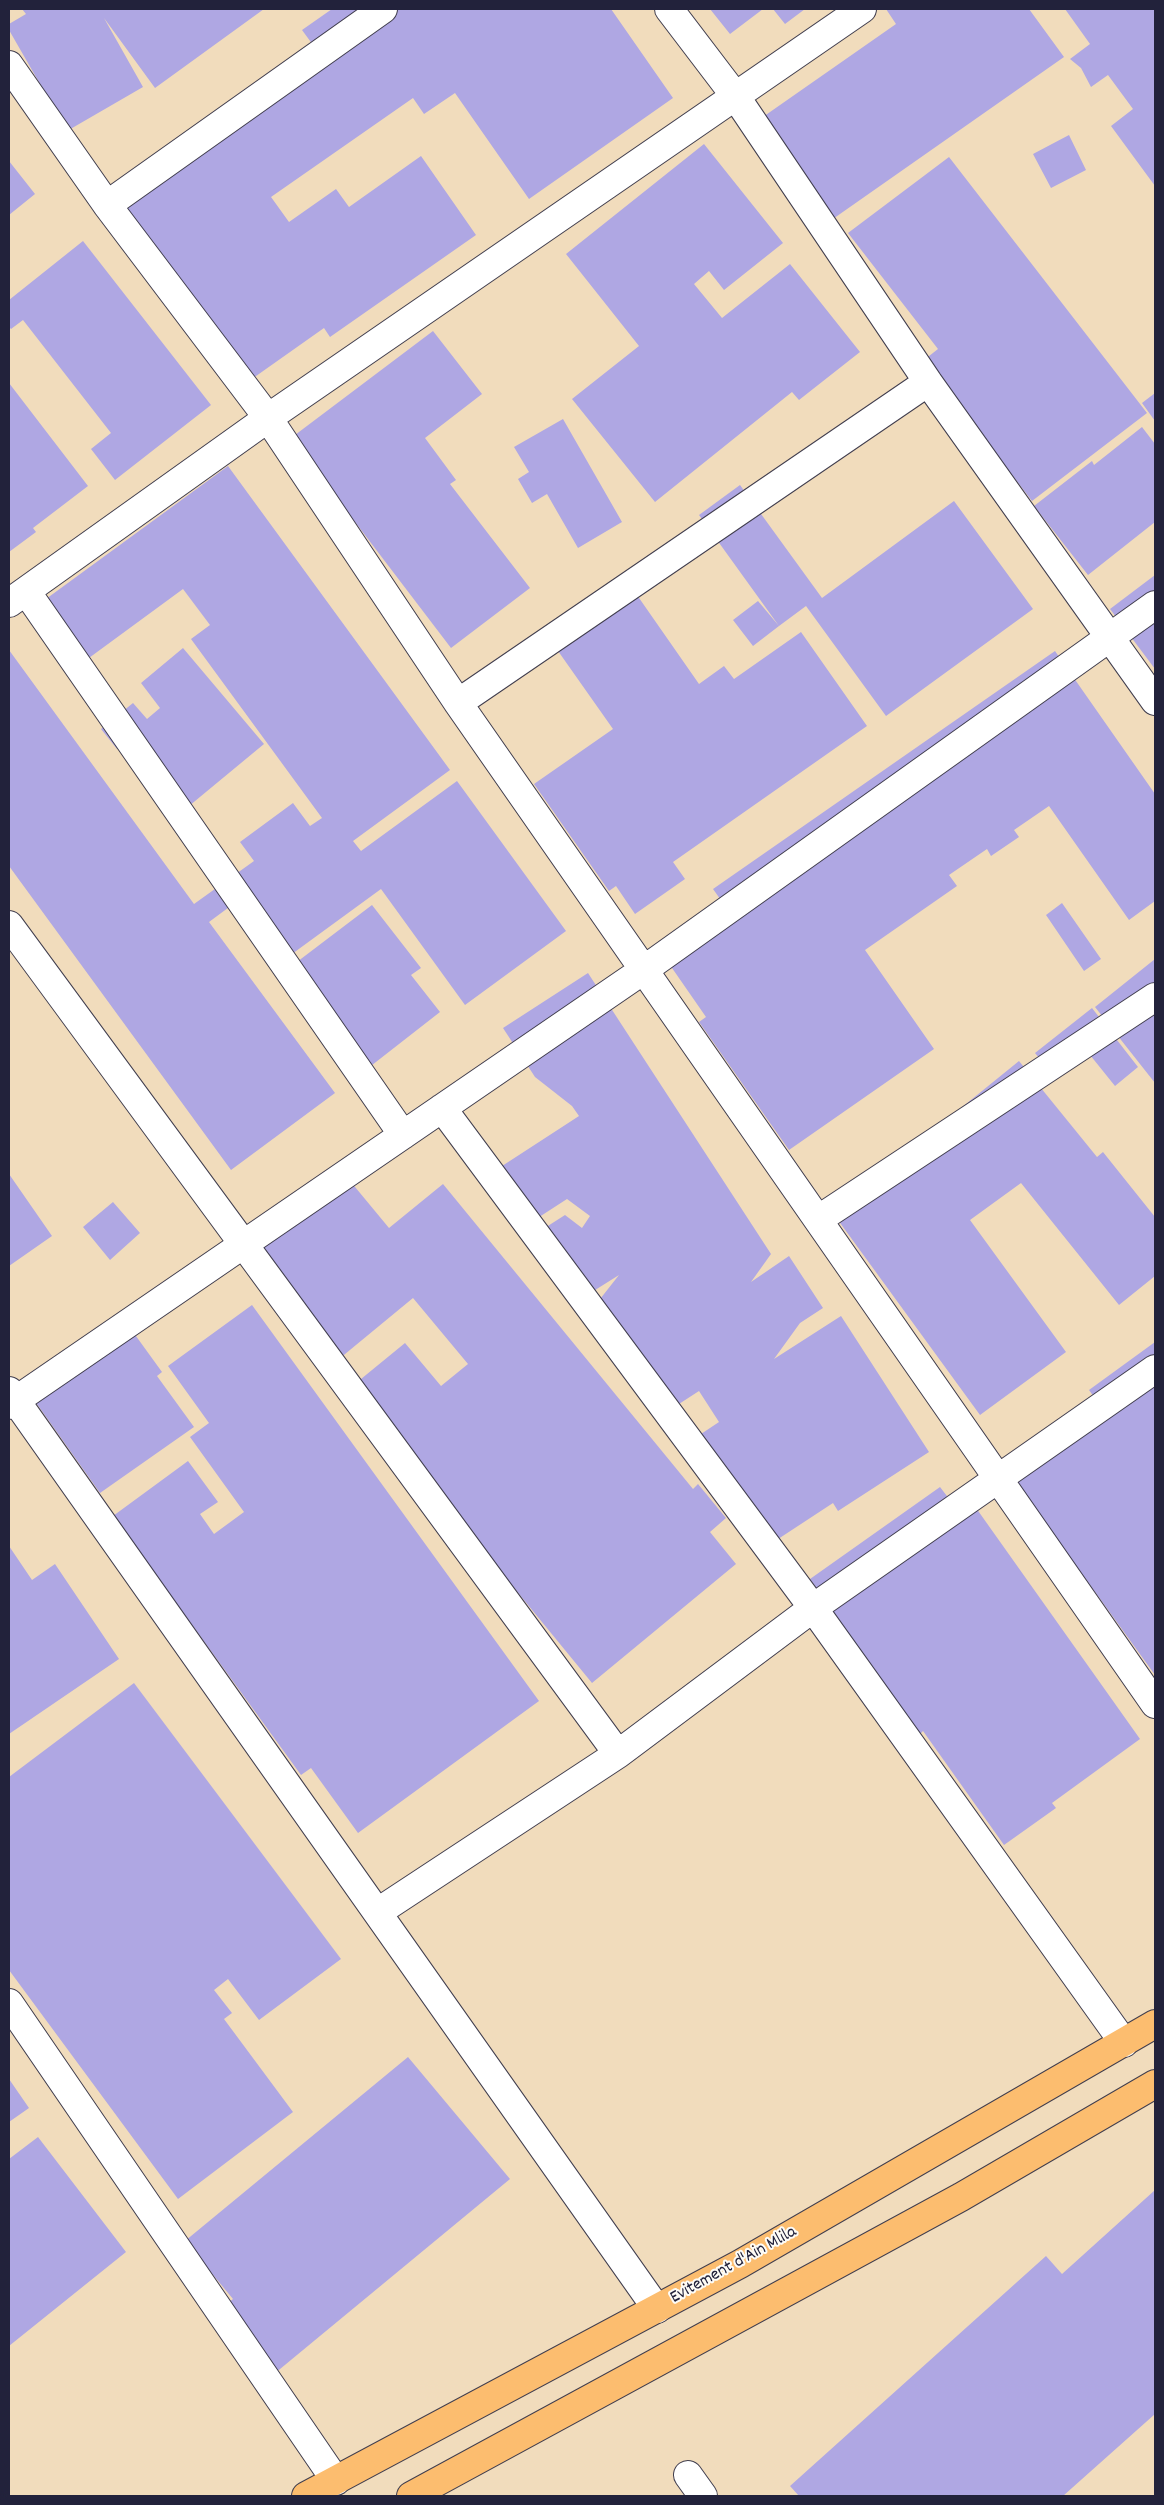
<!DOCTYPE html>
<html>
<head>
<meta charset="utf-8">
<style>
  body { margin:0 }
  #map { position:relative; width:1164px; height:2505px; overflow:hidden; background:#f1dcbc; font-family:Dekko,sans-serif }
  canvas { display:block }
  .frame { position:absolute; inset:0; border:10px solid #22223b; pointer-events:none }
</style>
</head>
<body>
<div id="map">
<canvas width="1164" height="2505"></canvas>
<div class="frame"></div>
</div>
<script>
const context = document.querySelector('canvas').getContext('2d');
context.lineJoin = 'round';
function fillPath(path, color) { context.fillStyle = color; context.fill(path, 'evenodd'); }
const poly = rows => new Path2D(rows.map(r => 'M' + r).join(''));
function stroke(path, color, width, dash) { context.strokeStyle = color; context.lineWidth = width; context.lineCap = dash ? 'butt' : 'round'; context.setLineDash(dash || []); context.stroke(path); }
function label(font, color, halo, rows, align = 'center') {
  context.font = font + ' Dekko,sans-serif'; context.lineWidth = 4; context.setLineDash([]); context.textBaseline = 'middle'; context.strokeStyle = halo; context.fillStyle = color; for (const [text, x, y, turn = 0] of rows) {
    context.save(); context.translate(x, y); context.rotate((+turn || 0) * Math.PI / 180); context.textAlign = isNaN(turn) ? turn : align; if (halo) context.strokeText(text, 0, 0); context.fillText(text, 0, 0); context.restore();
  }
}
const building = poly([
  [22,9,264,9,155,88,104,18,143,87,67,131,9,30,9,24,26,14],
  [332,9,611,9,673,98,529,199,455,93,424,114,413,98,271,197,289,222,336,189,349,207,421,156,476,235,330,337,324,328,249,381,111,186,313,45,302,30],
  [710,9,763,9,730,34],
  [773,9,805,9,785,24],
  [886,9,1029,9,1064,57,830,221,760,119,896,24],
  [1065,9,1155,9,1155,186,1111,126,1133,109,1108,75,1091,87,1081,68,1070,59,1090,44],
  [1069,135,1086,170,1051,188,1033,154],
  [704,144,783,243,724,290,709,271,694,284,722,318,790,264,860,352,799,400,792,392,655,502,572,399,639,346,566,254],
  [949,157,1147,413,1032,501,924,360,938,349,848,233],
  [9,161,35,194,9,215],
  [83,241,211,405,115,480,91,449,111,433,23,320,11,329,9,327,9,300],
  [433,331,482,394,425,438,456,480,450,484,530,588,451,648,291,438],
  [9,383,88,486,33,528,36,532,9,552],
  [1155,393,1155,421,1142,403],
  [563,419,622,522,578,548,547,494,532,503,518,479,529,472,514,447],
  [1142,427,1155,444,1155,522,1088,575,1034,506,1092,461,1094,465],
  [228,466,450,770,353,841,361,851,457,781,566,931,465,1005,381,889,281,962,236,902,209,922,335,1093,231,1170,9,866,9,650,194,904,254,861,240,842,293,803,310,826,322,818,191,639,210,625,183,589,78,666,35,607],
  [740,485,822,598,954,501,1033,609,886,716,806,606,779,626,699,515],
  [1155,575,1155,669,1110,609],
  [630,585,699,684,724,666,734,679,801,632,867,726,673,862,685,879,635,914,616,886,609,891,534,784,613,729,551,641],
  [758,601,779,626,753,646,733,620],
  [183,648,264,744,183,811,126,742,117,749,101,729,133,703,147,719,160,708,141,683],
  [1055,651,1155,794,1155,901,1129,920,1049,806,1014,830,1019,837,991,856,987,849,949,875,957,886,865,950,934,1049,789,1150,699,1022,706,1017,663,955,728,910,713,889],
  [1062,903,1101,959,1084,971,1046,915],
  [372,905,421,968,411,975,440,1012,367,1069,289,968],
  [1155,959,1155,1083,1095,1007],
  [588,973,771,1254,751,1282,789,1256,823,1308,800,1323,774,1359,841,1316,929,1452,838,1511,833,1503,769,1545,698,1436,719,1422,699,1391,662,1415,593,1308,619,1275,584,1297,540,1231,565,1215,582,1228,590,1216,567,1199,533,1221,499,1168,579,1116,572,1106,535,1077,503,1028],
  [1092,1008,1138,1067,1115,1086,1082,1045,1050,1071,1035,1053],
  [1019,1061,1097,1157,1103,1152,1155,1217,1155,1276,1119,1305,1021,1183,970,1220,1066,1352,980,1415,827,1205,971,1120,961,1108],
  [336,1164,389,1228,443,1184,693,1489,698,1484,726,1518,710,1532,736,1564,592,1683,350,1388,405,1343,441,1386,468,1364,413,1298,339,1359,249,1249],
  [9,1174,52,1236,9,1266],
  [113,1202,140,1233,110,1260,83,1227],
  [252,1305,539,1701,358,1833,311,1768,301,1775,113,1516,188,1461,218,1502,200,1514,214,1534,244,1512,190,1437,209,1423,168,1366],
  [120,1314,162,1372,157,1376,194,1427,100,1493,22,1383],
  [1155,1342,1155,1675,1007,1470,1099,1404,1089,1390],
  [940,1487,950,1500,964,1491,1140,1739,1052,1803,1056,1808,1004,1845,923,1731,920,1734,810,1579],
  [9,1546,32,1580,55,1564,119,1659,9,1734],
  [134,1683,341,1959,259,2020,228,1979,214,1990,232,2013,224,2019,293,2112,178,2199,9,1970,9,1777],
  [408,2057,510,2179,274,2374,221,2309,233,2299,185,2241],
  [9,2079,29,2108,9,2122],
  [38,2137,126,2252,9,2346,9,2159],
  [1155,2190,1155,2414,1063,2496,799,2496,790,2486,1046,2256,1062,2274]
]);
const minor = poly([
  [669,9,736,97,928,382,1155,701],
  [9,65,107,205,268,418,458,703,1155,1704],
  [107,205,383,9],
  [26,591,403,1135],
  [9,603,268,418,862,9],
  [458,703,928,382],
  [9,925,618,1754],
  [442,1108,813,1608,1124,2043],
  [819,1219,1155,997],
  [9,1405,645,969,1155,605],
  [378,1912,618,1754,813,1608,1155,1369],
  [9,2003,336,2481],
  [688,2475,703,2496]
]);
const tertiary = poly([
  [9,1391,657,2309]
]);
const trunk = poly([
  [306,2496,740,2264,1155,2024],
  [411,2496,961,2197,1155,2084]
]);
const streetNames = [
  ["Evitement d'Ain Mlila",734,2266,-29]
];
fillPath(building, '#afa7e3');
stroke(minor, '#413e4e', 30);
stroke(tertiary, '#413e4e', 30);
stroke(trunk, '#413e4e', 30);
stroke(minor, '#fff', 28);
stroke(tertiary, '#fff', 28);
stroke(trunk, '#fcbd6f', 28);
label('18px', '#22223b', '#fdfcf7', streetNames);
</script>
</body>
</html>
